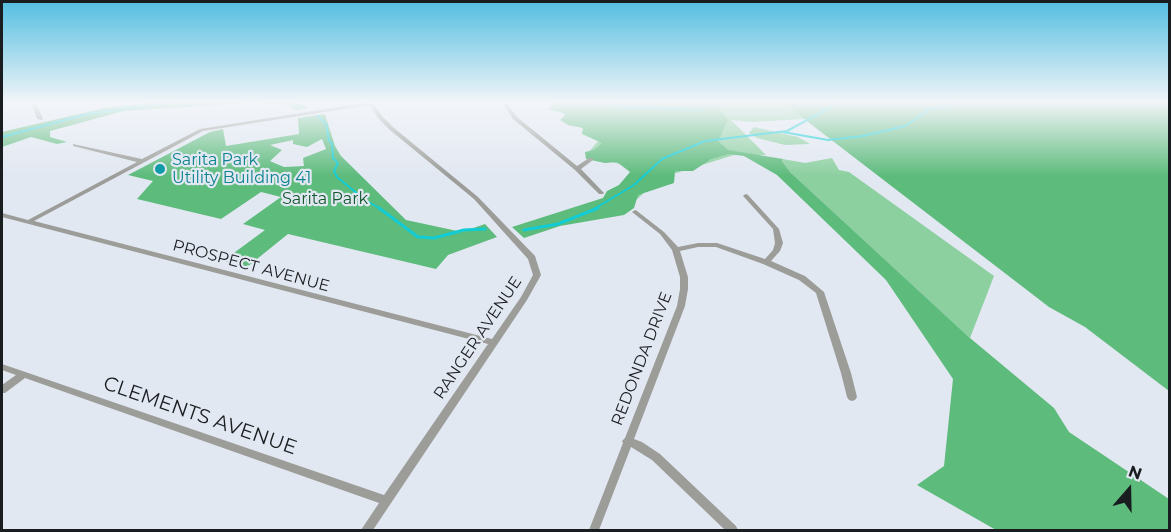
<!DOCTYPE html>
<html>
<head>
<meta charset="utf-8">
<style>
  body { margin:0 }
  #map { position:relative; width:1171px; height:532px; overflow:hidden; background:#e2e8f2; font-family:Montserrat,sans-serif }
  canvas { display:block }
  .frame { position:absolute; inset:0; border:3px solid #1a1d20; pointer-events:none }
  .north { position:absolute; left:1099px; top:460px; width:60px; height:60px; -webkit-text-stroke:4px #e2e8f2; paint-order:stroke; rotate:20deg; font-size:16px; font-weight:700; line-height:24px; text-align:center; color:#1a1d20 }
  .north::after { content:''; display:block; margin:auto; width:21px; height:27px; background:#1a1d20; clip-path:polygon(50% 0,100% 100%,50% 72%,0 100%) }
</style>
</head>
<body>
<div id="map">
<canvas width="1171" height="532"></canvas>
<div class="frame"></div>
<div class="north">N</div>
</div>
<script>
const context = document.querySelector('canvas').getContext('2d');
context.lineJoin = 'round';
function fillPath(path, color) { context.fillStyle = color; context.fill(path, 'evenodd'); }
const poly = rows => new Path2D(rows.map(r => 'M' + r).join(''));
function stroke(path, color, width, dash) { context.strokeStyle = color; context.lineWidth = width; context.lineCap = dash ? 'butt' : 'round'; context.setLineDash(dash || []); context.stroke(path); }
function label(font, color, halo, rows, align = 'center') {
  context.font = font + ' Montserrat,sans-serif'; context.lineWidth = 4.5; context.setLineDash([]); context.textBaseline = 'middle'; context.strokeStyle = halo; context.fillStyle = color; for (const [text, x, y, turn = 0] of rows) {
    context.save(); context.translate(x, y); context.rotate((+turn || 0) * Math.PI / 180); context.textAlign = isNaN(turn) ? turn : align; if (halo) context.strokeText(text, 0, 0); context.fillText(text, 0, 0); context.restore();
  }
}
const green = poly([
  [550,102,782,102,804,119,751,122,731,120,766,155,734,155,660,178,635,201,642,170,586,155,600,139,578,126],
  [754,127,798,137,810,144,785,145,757,138,749,133],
  [832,158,839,170,849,172,994,276,970,338,790,172,782,161,783,159,805,163]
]);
const forest = poly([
  [150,102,297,102,309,108,295,110,288,105,250,103,124,111,50,131,50,137,67,142,57,144,31,137,2,147,2,132,104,108],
  [551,102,715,102,728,120,718,141,728,150,783,159,782,161,790,172,970,338,1054,408,1069,432,1169,499,1169,530,996,530,917,485,944,466,953,379,886,280,777,175,744,156,729,154,711,159,693,171,675,171,674,183,638,195,634,208,624,215,560,226,524,238,512,227,603,198,607,191,619,185,630,172,617,162,605,163,586,159,585,152,594,150,602,143,582,134,583,128,568,125,560,120,566,114,548,109,555,103],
  [782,102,1169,102,1169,391,1085,327,1049,307],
  [325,114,335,146,341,156,406,220,462,232,485,224,497,237,448,255,436,269,288,234,247,267,223,261,265,230,243,224,281,197,261,192,221,219,137,199,153,181,128,175,210,132,223,129,226,146,299,134,298,118],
  [322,139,326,149,303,158,304,166,284,167,270,161,282,150,270,145,293,140,293,144,307,147]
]);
const streamFar1 = poly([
  [187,102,205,102],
  [295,102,304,107],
  [594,102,627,107,701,110],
  [318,116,326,124,329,141,332,143,333,158,338,163,334,171,337,177,365,200,381,209],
  [783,132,828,140,863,136,905,126,930,109,963,102],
  [2,137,87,114,177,102],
  [594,209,634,185,662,159,705,141,787,131,840,102]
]);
const stream = poly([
  [379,208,418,237,434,238,464,230,485,229],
  [524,230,558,224,598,208]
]);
const minor = poly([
  [31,102,36,102,43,119,42,120,37,119,31,102],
  [369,102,373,102,382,116,394,128,478,197,535,256,541,275,527,300,373,530,361,530,379,503,25,378,5,393,2,393,2,385,16,375,2,370,2,364,384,495,488,344,2,217,2,213,28,220,137,162,73,146,73,144,142,159,200,129,369,102],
  [370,105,378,118,390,130,474,199,528,259,533,275,521,297,492,339,34,221,203,131,370,105],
  [502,102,506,102,517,117,577,166,589,158,593,158,593,160,581,169,603,192,604,193,603,194,599,194,575,170,513,119,502,102],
  [746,194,748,195,779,229,783,243,780,251,771,261,805,276,824,292,851,373,857,397,855,400,852,401,849,400,847,397,841,373,816,293,799,280,763,264,716,247,698,247,680,251,688,277,688,289,685,306,634,439,642,442,660,454,736,526,738,530,725,530,652,460,631,447,599,530,589,530,623,443,622,441,625,438,677,306,680,289,680,277,672,250,660,234,632,212,635,210,637,211,664,232,678,247,698,243,717,243,765,259,773,250,775,243,773,229,744,197,743,196,744,195,746,194]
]);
const markers = [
  [160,169,6,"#0f9aa8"]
];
const cultureNames = [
  ["Sarita Park",172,160],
  ["Utility Building 41",172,178]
];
const parkNames = [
  ["Sarita Park",325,199]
];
const streetNames = [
  ["PROSPECT AVENUE",251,266,15],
  ["RANGER AVENUE",478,338,-56],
  ["REDONDA DRIVE",642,359,-69]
];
const nearStreetnames = [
  ["CLEMENTS AVENUE",200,416,19]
];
fillPath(green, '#8cd09f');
fillPath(forest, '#5dbb7c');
stroke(streamFar1, '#11ccd4', 2);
stroke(stream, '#11ccd4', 3);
fillPath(minor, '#9c9d99');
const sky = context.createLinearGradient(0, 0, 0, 176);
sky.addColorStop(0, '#52bee0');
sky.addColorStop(0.58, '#f2f5f9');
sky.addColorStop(1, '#f2f5f900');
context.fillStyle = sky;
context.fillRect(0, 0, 1171, 176);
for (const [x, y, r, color] of markers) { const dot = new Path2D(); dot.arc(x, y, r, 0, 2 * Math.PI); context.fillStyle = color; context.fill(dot); stroke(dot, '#e2e8f2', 2); }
label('16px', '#0d838f', '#e2e8f2', cultureNames, 'left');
label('16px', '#12572e', '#e2e8f2', parkNames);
label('16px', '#1a1d20', '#e2e8f2', streetNames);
label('20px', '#1a1d20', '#e2e8f2', nearStreetnames);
</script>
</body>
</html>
